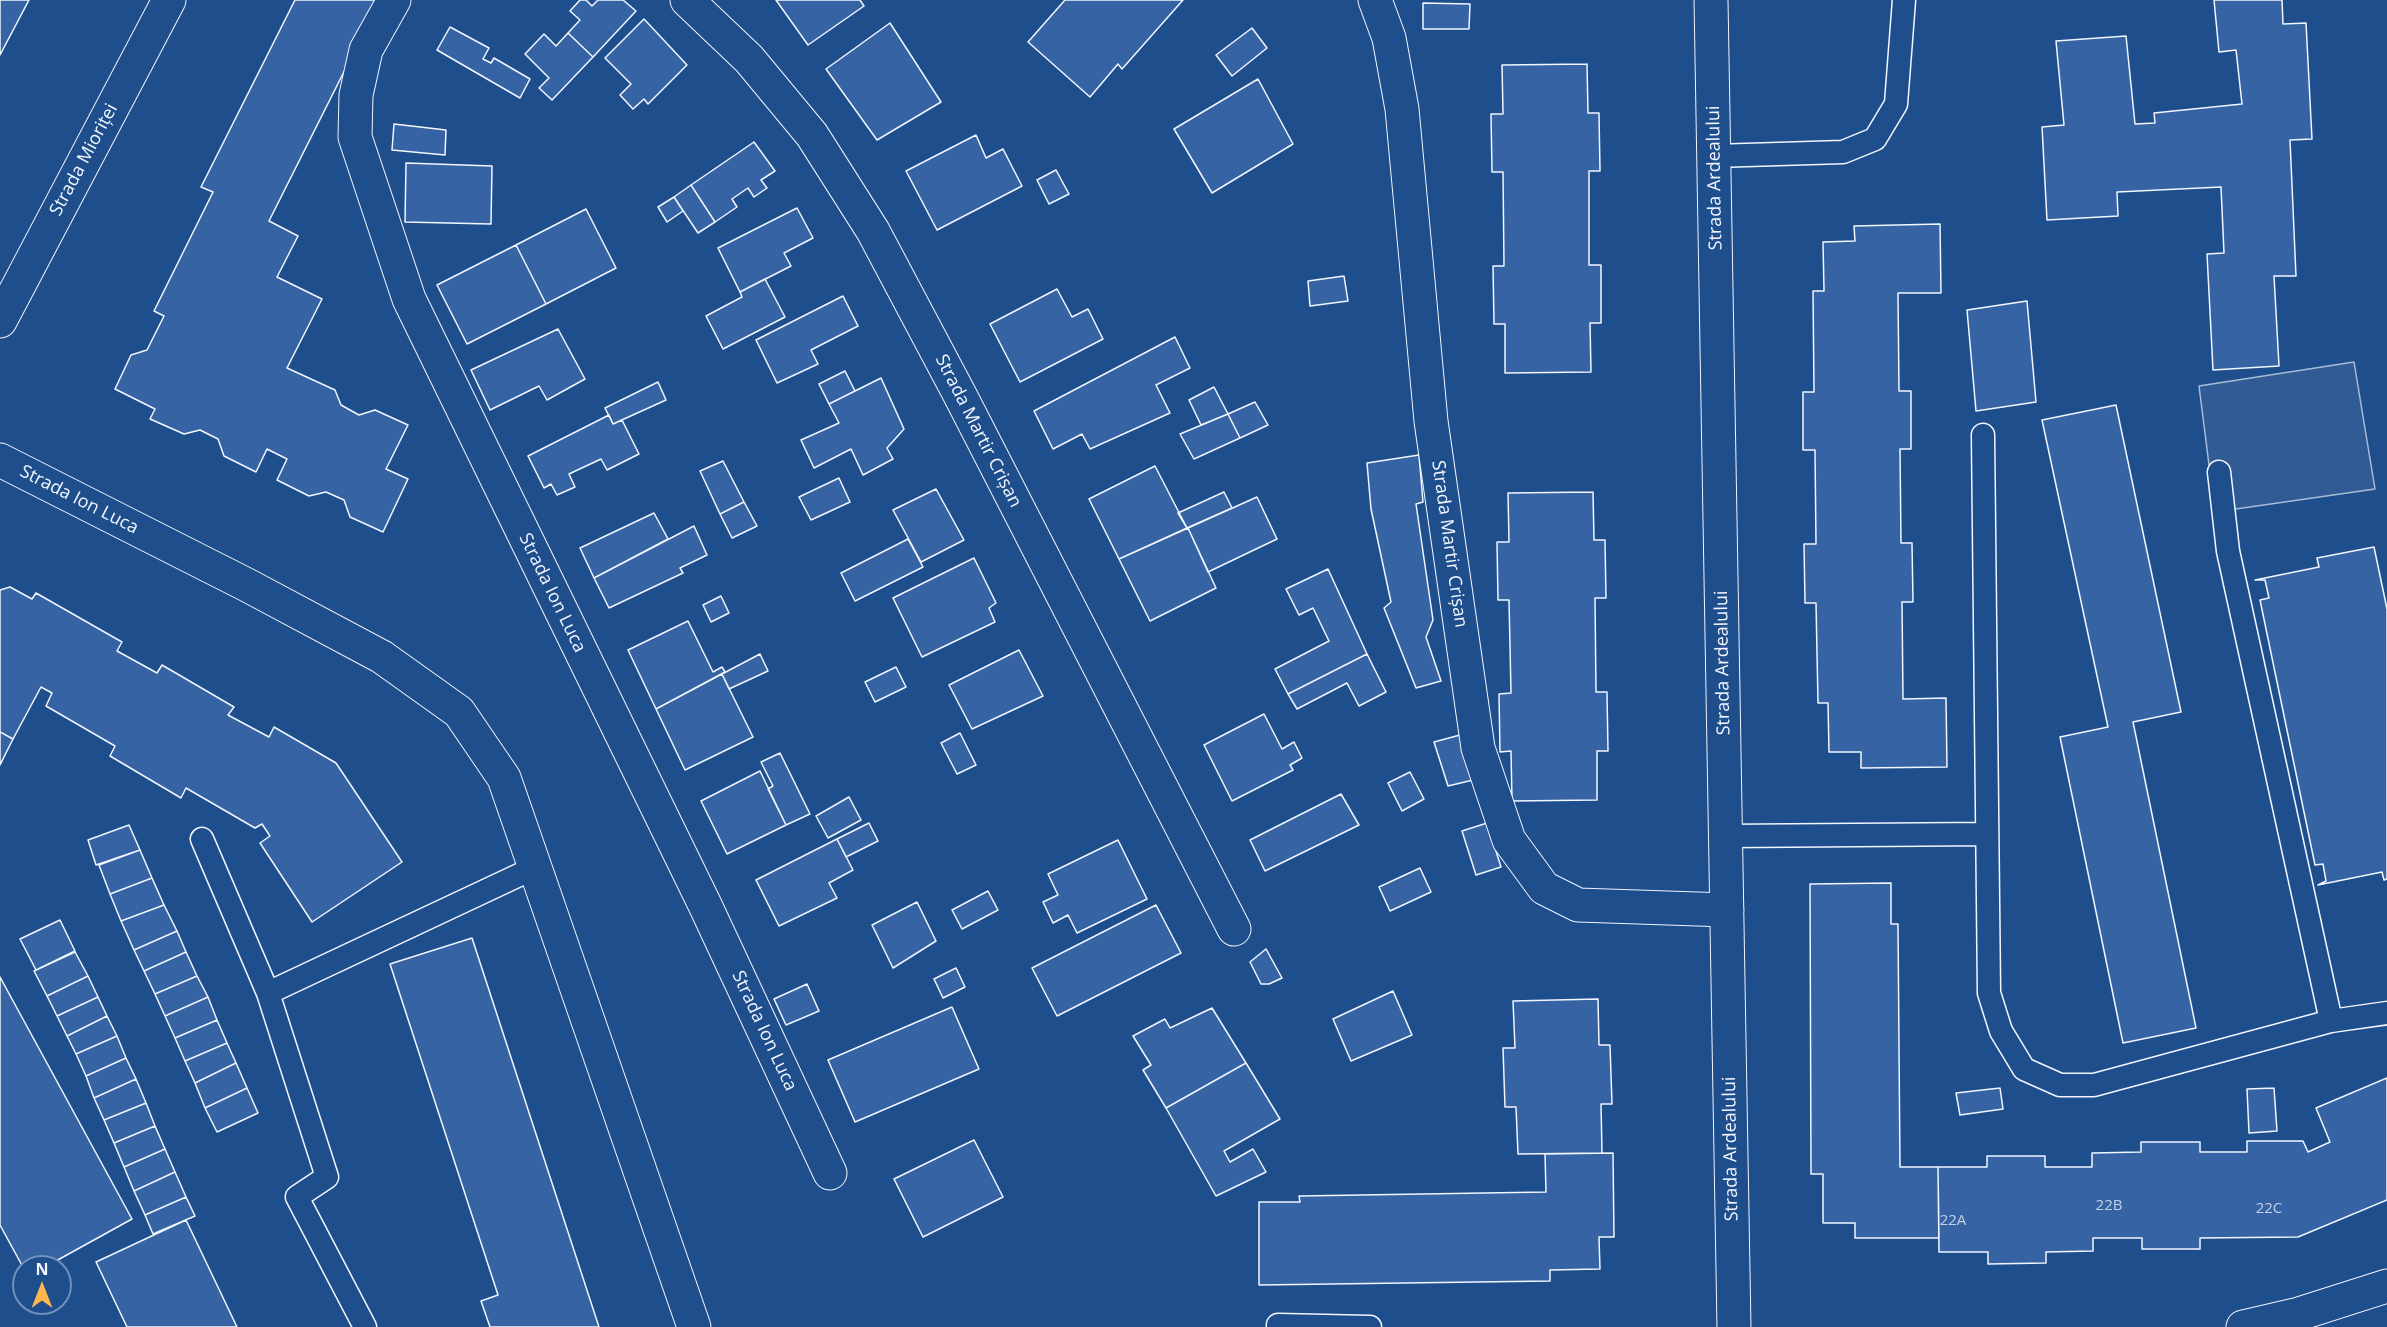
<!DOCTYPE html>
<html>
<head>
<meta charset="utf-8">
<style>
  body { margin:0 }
  #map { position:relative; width:2387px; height:1327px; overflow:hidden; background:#1f4e8c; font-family:"Open Sans",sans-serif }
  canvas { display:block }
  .north { position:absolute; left:12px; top:1255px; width:60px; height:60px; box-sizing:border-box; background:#1f4e8c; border:2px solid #7391ba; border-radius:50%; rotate:0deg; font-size:16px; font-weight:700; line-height:24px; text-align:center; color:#f2f6ff }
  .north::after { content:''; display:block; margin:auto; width:21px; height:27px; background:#ffb74d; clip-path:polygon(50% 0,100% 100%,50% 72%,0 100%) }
</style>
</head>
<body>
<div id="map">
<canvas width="2387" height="1327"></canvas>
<div class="north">N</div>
</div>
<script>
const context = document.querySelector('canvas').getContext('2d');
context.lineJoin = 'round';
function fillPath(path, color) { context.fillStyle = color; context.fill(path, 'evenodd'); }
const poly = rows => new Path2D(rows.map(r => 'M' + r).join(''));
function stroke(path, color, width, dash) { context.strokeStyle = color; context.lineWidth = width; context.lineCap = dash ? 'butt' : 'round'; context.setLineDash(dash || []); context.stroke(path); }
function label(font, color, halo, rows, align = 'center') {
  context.font = font + ' "Open Sans",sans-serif'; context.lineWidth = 4.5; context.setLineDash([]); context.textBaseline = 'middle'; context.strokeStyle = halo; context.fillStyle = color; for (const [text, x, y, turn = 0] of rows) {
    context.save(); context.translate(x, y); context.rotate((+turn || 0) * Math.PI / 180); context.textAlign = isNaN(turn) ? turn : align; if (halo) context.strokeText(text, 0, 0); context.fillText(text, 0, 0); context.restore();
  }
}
const built = poly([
  [2354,362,2375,489,2215,512,2199,386,2354,362]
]);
const building = poly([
  [0,0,29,0,0,55,0,0],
  [295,0,380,0,269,221,298,236,277,277,322,299,287,368,335,390,341,405,359,415,375,410,408,425,386,469,408,479,383,532,350,517,344,500,326,492,309,496,277,480,287,459,267,449,256,472,224,456,218,439,200,430,184,434,150,419,155,409,115,389,131,355,147,350,164,316,154,311,213,192,201,187,295,0],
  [580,0,586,0,592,6,598,0,623,0,636,11,593,57,568,33,580,20,570,11,580,0],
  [776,0,860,0,864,6,808,45,776,0],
  [1065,0,1183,0,1122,69,1118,64,1090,97,1028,42,1065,0],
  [2214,0,2282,0,2283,24,2306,23,2312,139,2290,140,2296,276,2274,276,2279,366,2213,370,2207,254,2224,253,2221,187,2117,192,2118,216,2047,220,2042,127,2064,125,2056,41,2126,36,2135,124,2155,123,2154,113,2242,104,2236,50,2219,52,2214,0],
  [1423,3,1470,4,1469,29,1423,29,1423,3],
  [644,19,687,65,648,104,644,99,633,109,620,95,631,84,605,58,644,19],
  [890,23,941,102,877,140,826,69,890,23],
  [450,27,489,48,483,59,491,63,494,58,530,79,520,98,437,50,450,27],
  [1252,28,1267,48,1232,76,1216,55,1252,28],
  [568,33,593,57,552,100,539,88,549,78,525,54,544,34,556,46,568,33],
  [1587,64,1588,113,1599,113,1600,171,1589,171,1589,265,1601,265,1601,323,1590,323,1591,372,1505,373,1505,324,1494,324,1493,266,1504,266,1503,172,1492,172,1491,114,1503,114,1502,65,1587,64],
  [1258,79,1293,144,1212,193,1174,129,1258,79],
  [394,124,446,130,445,155,392,150,394,124],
  [976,135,986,158,1003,149,1022,186,937,230,906,171,976,135],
  [754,142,775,171,761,180,767,188,754,197,748,188,732,199,737,207,715,222,691,185,754,142],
  [406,163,492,166,491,224,405,222,406,163],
  [1056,170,1069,194,1049,204,1037,180,1056,170],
  [691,185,715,222,698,233,674,197,691,185],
  [674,197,683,211,667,222,658,207,674,197],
  [797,208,813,238,784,253,791,266,740,292,718,248,797,208],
  [586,209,616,268,546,304,516,245,586,209],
  [1940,224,1941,293,1898,293,1899,391,1911,391,1911,449,1900,449,1901,543,1912,543,1913,602,1902,602,1903,699,1946,698,1947,767,1861,768,1861,752,1829,752,1828,703,1818,703,1816,603,1805,603,1804,544,1816,544,1815,450,1803,450,1803,392,1814,392,1813,291,1824,291,1823,242,1855,241,1854,226,1940,224],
  [516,245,546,304,467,344,437,285,516,245],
  [1344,276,1348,301,1310,306,1308,281,1344,276],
  [765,279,785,317,723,349,706,316,742,297,740,292,765,279],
  [1057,289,1072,317,1088,309,1103,339,1020,382,990,324,1057,289],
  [843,296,858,326,811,350,818,364,777,383,756,340,843,296],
  [2027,301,2036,402,1976,411,1967,310,2027,301],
  [558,329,585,379,547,400,539,386,490,410,471,370,558,329],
  [1175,337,1190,368,1156,385,1170,413,1090,449,1082,434,1053,449,1034,411,1175,337],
  [845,371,855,391,829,404,819,384,845,371],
  [881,378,904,429,887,448,893,459,863,475,851,449,814,468,801,440,839,423,829,404,881,378],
  [658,382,666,400,613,424,605,408,658,382],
  [1214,387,1228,414,1201,425,1189,400,1214,387],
  [1255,402,1268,425,1240,438,1228,414,1255,402],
  [2116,405,2181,712,2133,722,2196,1028,2123,1043,2060,737,2108,727,2042,420,2116,405],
  [1228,414,1240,438,1194,459,1180,434,1228,414],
  [609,415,613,424,622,420,639,454,607,470,601,459,569,474,575,487,557,495,551,484,544,488,528,456,609,415],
  [1419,455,1423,502,1416,504,1433,620,1426,637,1441,681,1416,688,1384,608,1391,602,1371,509,1367,463,1419,455],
  [723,461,744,502,720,514,700,471,723,461],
  [1155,466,1187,528,1119,559,1089,499,1155,466],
  [839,478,850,502,811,520,799,497,839,478],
  [936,489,964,540,921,562,893,510,936,489],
  [1224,492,1232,508,1187,528,1178,513,1224,492],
  [1593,492,1594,540,1605,540,1606,598,1595,598,1596,692,1607,692,1608,751,1597,751,1597,800,1512,801,1511,751,1500,752,1499,694,1511,693,1509,600,1498,600,1497,542,1509,542,1508,493,1593,492],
  [1257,497,1277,539,1208,572,1188,528,1257,497],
  [744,502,757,526,732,538,720,514,744,502],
  [654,513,668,539,594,578,580,548,654,513],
  [694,526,707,555,680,568,683,573,609,608,594,578,694,526],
  [1188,528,1216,588,1150,621,1119,559,1188,528],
  [908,539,923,567,855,601,841,573,908,539],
  [2374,547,2387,609,2387,879,2384,880,2382,872,2318,885,2326,881,2323,864,2315,865,2260,600,2269,598,2265,580,2255,580,2319,567,2317,558,2374,547],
  [974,558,996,603,989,608,995,622,922,657,893,598,974,558],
  [1328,569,1367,654,1288,694,1275,669,1329,641,1313,608,1299,615,1286,589,1328,569],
  [10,587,32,599,36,593,122,642,117,651,157,673,162,665,234,707,228,715,269,737,274,727,336,763,402,862,312,922,260,843,270,836,262,824,255,828,186,788,181,798,110,756,115,746,46,706,52,693,41,687,13,739,0,732,0,590,10,587],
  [721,596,729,613,711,622,703,605,721,596],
  [688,621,713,672,722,667,725,672,656,709,628,650,688,621],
  [1019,650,1043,696,972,729,949,685,1019,650],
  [760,654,768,671,729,689,722,674,760,654],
  [1367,654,1386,692,1359,706,1347,683,1297,709,1288,694,1367,654],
  [896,667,906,687,875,702,865,682,896,667],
  [722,674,753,737,685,770,656,709,722,674],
  [1264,714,1282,749,1294,742,1302,758,1290,765,1293,770,1232,801,1204,745,1264,714],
  [0,732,13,739,0,765,0,732],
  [960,733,976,765,957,774,941,743,960,733],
  [1460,735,1473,780,1448,786,1434,742,1460,735],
  [780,753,810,814,786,825,768,789,773,786,761,762,780,753],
  [760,771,786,825,727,854,701,801,760,771],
  [1410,772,1424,799,1402,811,1388,783,1410,772],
  [1341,794,1359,825,1265,871,1250,840,1341,794],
  [849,797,861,820,828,838,816,816,849,797],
  [869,823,878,841,846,857,837,839,869,823],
  [1487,823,1501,867,1476,875,1462,831,1487,823],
  [129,825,140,850,96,865,88,840,129,825],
  [837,839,853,870,829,883,837,898,779,926,756,880,837,839],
  [1118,840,1147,899,1077,933,1068,915,1053,923,1043,902,1058,895,1048,874,1118,840],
  [140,850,152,878,110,894,99,865,140,850],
  [1420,868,1431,892,1390,911,1379,887,1420,868],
  [152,878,164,905,121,921,110,894,152,878],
  [1891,883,1891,924,1898,924,1900,1167,1938,1167,1939,1238,1855,1238,1855,1223,1823,1223,1823,1174,1811,1174,1810,884,1891,883],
  [988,891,998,910,962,929,952,910,988,891],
  [917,902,936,941,893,968,872,925,917,902],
  [164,905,177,931,134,950,121,921,164,905],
  [1156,905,1181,953,1057,1016,1032,968,1156,905],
  [60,920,75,951,36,970,20,939,60,920],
  [177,931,186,952,144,971,134,950,177,931],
  [472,938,599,1327,490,1327,481,1301,498,1295,390,964,472,938],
  [1266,949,1282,978,1269,984,1261,984,1250,962,1266,949],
  [75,952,88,976,47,996,34,971,75,952],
  [186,952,197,976,155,994,144,971,186,952],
  [956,968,965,987,943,998,934,979,956,968],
  [88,976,98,997,57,1016,47,996,88,976],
  [197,976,208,997,165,1016,155,994,197,976],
  [0,977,132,1219,45,1267,24,1267,24,1269,0,1225,0,977],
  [807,984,819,1011,786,1025,774,999,807,984],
  [1393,991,1412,1035,1351,1061,1333,1019,1393,991],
  [98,997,107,1016,67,1036,57,1016,98,997],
  [208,997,217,1020,175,1038,165,1016,208,997],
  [1598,999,1599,1045,1610,1045,1612,1104,1601,1104,1602,1153,1518,1154,1516,1107,1505,1107,1503,1048,1515,1048,1513,1001,1598,999],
  [952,1007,979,1069,855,1122,828,1060,952,1007],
  [1212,1008,1246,1063,1166,1108,1143,1070,1151,1065,1133,1036,1165,1019,1170,1028,1212,1008],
  [107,1016,117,1036,76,1054,67,1036,107,1016],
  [217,1020,227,1043,185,1061,175,1038,217,1020],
  [117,1036,126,1058,86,1076,76,1054,117,1036],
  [227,1043,236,1063,195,1083,185,1061,227,1043],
  [126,1058,136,1079,94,1098,86,1076,126,1058],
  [236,1063,247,1088,205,1108,195,1083,236,1063],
  [1246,1063,1280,1119,1224,1151,1230,1162,1253,1149,1266,1172,1216,1196,1166,1108,1246,1063],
  [2387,1078,2387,1200,2298,1237,2200,1238,2200,1249,2142,1249,2142,1238,2093,1238,2093,1251,2046,1252,2046,1263,1988,1264,1988,1252,1939,1252,1938,1167,1987,1167,1987,1156,2045,1156,2045,1167,2092,1167,2092,1153,2141,1152,2141,1142,2200,1142,2200,1152,2247,1152,2247,1141,2303,1141,2308,1152,2330,1142,2316,1108,2387,1078],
  [136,1079,146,1103,104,1120,94,1098,136,1079],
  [247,1088,258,1113,217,1132,205,1108,247,1088],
  [2000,1088,2003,1109,1960,1115,1956,1093,2000,1088],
  [2274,1088,2277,1131,2249,1133,2247,1089,2274,1088],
  [146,1103,155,1126,114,1143,104,1120,146,1103],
  [155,1126,165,1149,124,1167,114,1143,155,1126],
  [974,1140,1003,1197,923,1237,894,1179,974,1140],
  [165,1149,175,1172,134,1191,124,1167,165,1149],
  [1613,1153,1614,1237,1599,1237,1600,1269,1550,1270,1550,1281,1259,1285,1259,1202,1300,1202,1299,1196,1546,1192,1545,1154,1613,1153],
  [175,1172,186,1197,145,1215,134,1191,175,1172],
  [186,1197,195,1216,153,1234,145,1215,186,1197],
  [186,1220,237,1327,127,1327,96,1262,186,1220]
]);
const lane = poly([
  [1714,156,1843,152,1875,139,1896,104,1904,0],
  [1983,435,1989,993,2001,1031,2024,1069,2060,1085,2094,1085,2331,1021,2387,1013],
  [2219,472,2228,551,2331,1021],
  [1726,836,1987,834],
  [202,839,268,993,327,1177,297,1197,365,1327],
  [268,993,534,868],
  [1278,1325,1370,1327]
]);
const street = poly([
  [394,0,366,50,356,95,355,137,409,299,705,905,830,1173],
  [687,0,749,59,812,135,873,231,961,397,1234,929],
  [1375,0,1389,38,1402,109,1431,421,1478,748,1509,840,1544,888,1578,905,1727,910],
  [1711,0,1734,1327],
  [0,460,247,585,382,657,459,712,504,778,694,1327],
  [2243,1327,2299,1314,2387,1286]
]);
const secondary = poly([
  [0,321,169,0]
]);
const numberNames = [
  ["22B",2109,1206],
  ["22C",2269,1209],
  ["22A",1953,1221]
];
const streetNames = [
  ["Strada Mioriței",84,160,-62],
  ["Strada Ardealului",1715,178,-91],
  ["Strada Martir Crișan",978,431,63],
  ["Strada Ion Luca",79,500,27],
  ["Strada Martir Crișan",1449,544,82],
  ["Strada Ion Luca",552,593,64],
  ["Strada Ardealului",1723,663,-91],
  ["Strada Ion Luca",764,1031,65],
  ["Strada Ardealului",1731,1149,-91]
];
fillPath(built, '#305b95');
stroke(built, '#a8bbd7', 1.5);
fillPath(building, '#3563a3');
stroke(building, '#f2f6ff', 1.5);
stroke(lane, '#f2f6ff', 25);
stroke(street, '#f2f6ff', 35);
stroke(secondary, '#f2f6ff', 35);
stroke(lane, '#1f4e8c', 22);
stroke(street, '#1f4e8c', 33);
stroke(secondary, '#1f4e8c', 33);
label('15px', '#c3d1e8', null, numberNames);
label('18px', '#f2f6ff', '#1f4e8c', streetNames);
</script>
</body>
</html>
